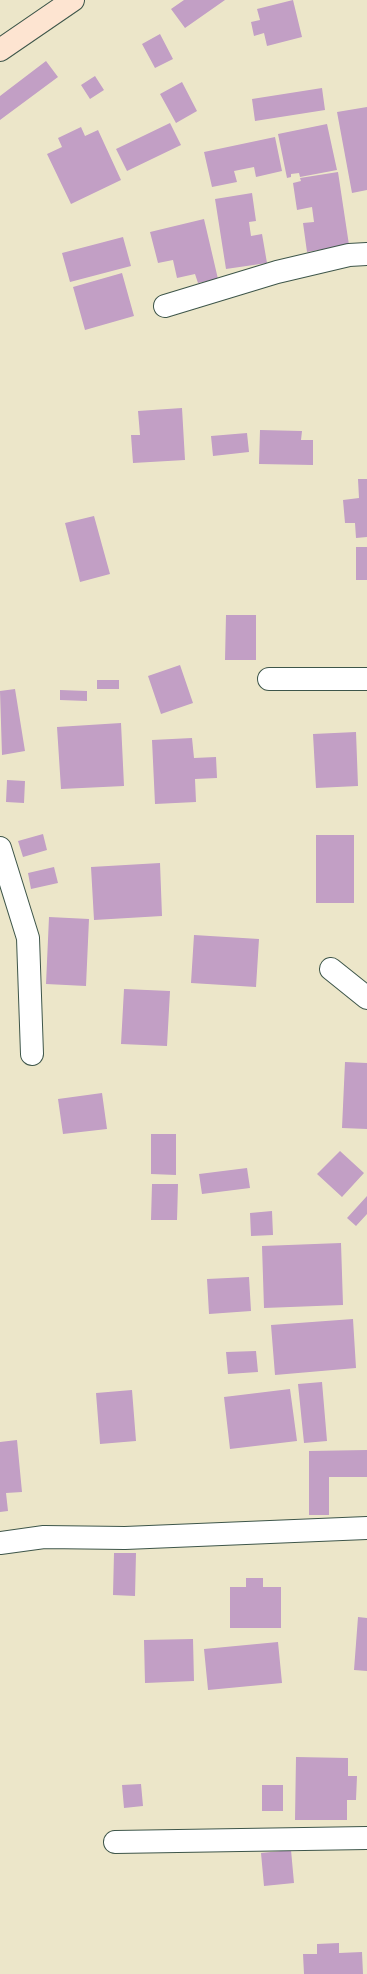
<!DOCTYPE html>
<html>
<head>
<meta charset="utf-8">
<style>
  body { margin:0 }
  canvas { display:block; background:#ece6c9 }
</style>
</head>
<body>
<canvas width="367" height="1974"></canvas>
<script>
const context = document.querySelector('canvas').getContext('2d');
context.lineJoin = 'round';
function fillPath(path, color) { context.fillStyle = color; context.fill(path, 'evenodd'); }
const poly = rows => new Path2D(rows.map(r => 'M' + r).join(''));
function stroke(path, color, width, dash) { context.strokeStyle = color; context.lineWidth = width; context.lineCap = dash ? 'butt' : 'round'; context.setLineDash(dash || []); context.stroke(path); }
const building = poly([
  [184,0,225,0,185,28,171,9],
  [293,0,302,37,267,46,264,33,254,36,251,22,260,20,257,9],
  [160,34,173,59,155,68,142,44],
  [46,61,58,77,0,120,0,96],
  [95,76,104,90,90,99,81,85],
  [182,82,197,111,176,123,160,94],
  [322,88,325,110,255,121,252,99],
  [367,107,367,190,352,193,337,112],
  [170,123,181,145,127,171,116,149],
  [327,124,337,170,300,177,299,173,291,174,291,177,287,178,278,134],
  [81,127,85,136,98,130,121,180,71,204,47,154,62,147,58,138],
  [275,137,282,171,256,177,254,167,234,171,237,182,212,187,204,152],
  [338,172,349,245,307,252,303,223,314,222,312,207,297,210,293,183,301,181,300,178],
  [252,193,256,221,249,222,251,236,262,234,267,263,226,269,215,199],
  [204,219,218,279,198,283,195,274,177,278,173,260,158,263,150,232],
  [123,237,131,266,70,282,62,253],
  [122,273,134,316,85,330,73,287],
  [182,408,185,460,133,463,131,435,140,435,138,411],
  [260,430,302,431,301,440,313,440,313,465,259,464],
  [247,433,249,452,213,456,211,436],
  [358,479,367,479,367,537,356,538,355,523,345,523,343,500,359,498],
  [94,516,110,574,80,582,65,523],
  [356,547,367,547,367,580,356,580],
  [226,615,256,615,256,660,225,660],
  [180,665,193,703,161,714,148,676],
  [97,680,119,680,119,689,97,689],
  [15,689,25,751,2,755,0,691],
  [60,690,87,691,87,701,60,700],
  [121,723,124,786,61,789,57,727],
  [356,732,358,786,316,788,313,734],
  [192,738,194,758,216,757,217,778,195,779,196,802,155,804,152,740],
  [7,780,25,781,24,803,6,802],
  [43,834,47,850,23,857,18,841],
  [316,835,354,835,354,903,316,903],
  [160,863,162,916,94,920,91,867],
  [54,867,58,883,31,889,28,873],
  [49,917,89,919,86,986,46,984],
  [194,935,259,939,256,987,191,983],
  [124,989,170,991,167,1046,121,1044],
  [345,1062,367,1063,367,1129,342,1128],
  [102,1093,107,1129,63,1134,58,1099],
  [151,1134,176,1134,176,1175,151,1174],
  [340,1151,364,1173,342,1197,317,1174],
  [247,1168,250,1188,202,1194,199,1174],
  [152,1184,178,1184,177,1220,151,1220],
  [367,1196,367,1214,356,1226,347,1218],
  [272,1211,273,1235,251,1236,250,1213],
  [341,1243,343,1305,264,1308,262,1246],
  [249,1277,251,1311,209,1314,207,1279],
  [353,1319,356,1368,275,1375,271,1325],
  [256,1351,258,1372,228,1374,226,1352],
  [322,1382,327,1441,304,1443,298,1384],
  [290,1389,297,1441,230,1449,224,1397],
  [132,1390,136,1441,100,1444,96,1393],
  [17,1440,22,1492,6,1493,8,1511,0,1512,0,1442],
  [367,1450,367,1477,329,1477,329,1515,309,1515,309,1451],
  [114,1553,136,1553,135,1596,113,1595],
  [246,1578,263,1578,263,1587,281,1587,281,1628,230,1628,230,1587,246,1587],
  [358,1617,367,1618,367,1671,354,1670],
  [193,1639,194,1681,145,1683,144,1640],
  [278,1642,282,1683,208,1690,204,1649],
  [296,1757,348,1758,348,1776,357,1776,356,1800,347,1800,347,1820,295,1820],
  [141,1784,143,1806,124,1808,122,1785],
  [262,1785,283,1785,283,1811,262,1811],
  [291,1850,294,1883,264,1886,261,1853],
  [339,1943,339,1953,362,1952,363,1974,304,1974,303,1954,317,1954,317,1944]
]);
const street = poly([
  [165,306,277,272,349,255,367,254],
  [269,679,367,679],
  [0,848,28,938,32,1054],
  [331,969,367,998],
  [0,1543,44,1537,125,1538,367,1528],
  [115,1842,367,1838]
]);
const secondary = poly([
  [0,50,73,0]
]);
fillPath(building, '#c29fc5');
stroke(street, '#3e564a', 24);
stroke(secondary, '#3e564a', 24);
stroke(street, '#fff', 22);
stroke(secondary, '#fde4d1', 22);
</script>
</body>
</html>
